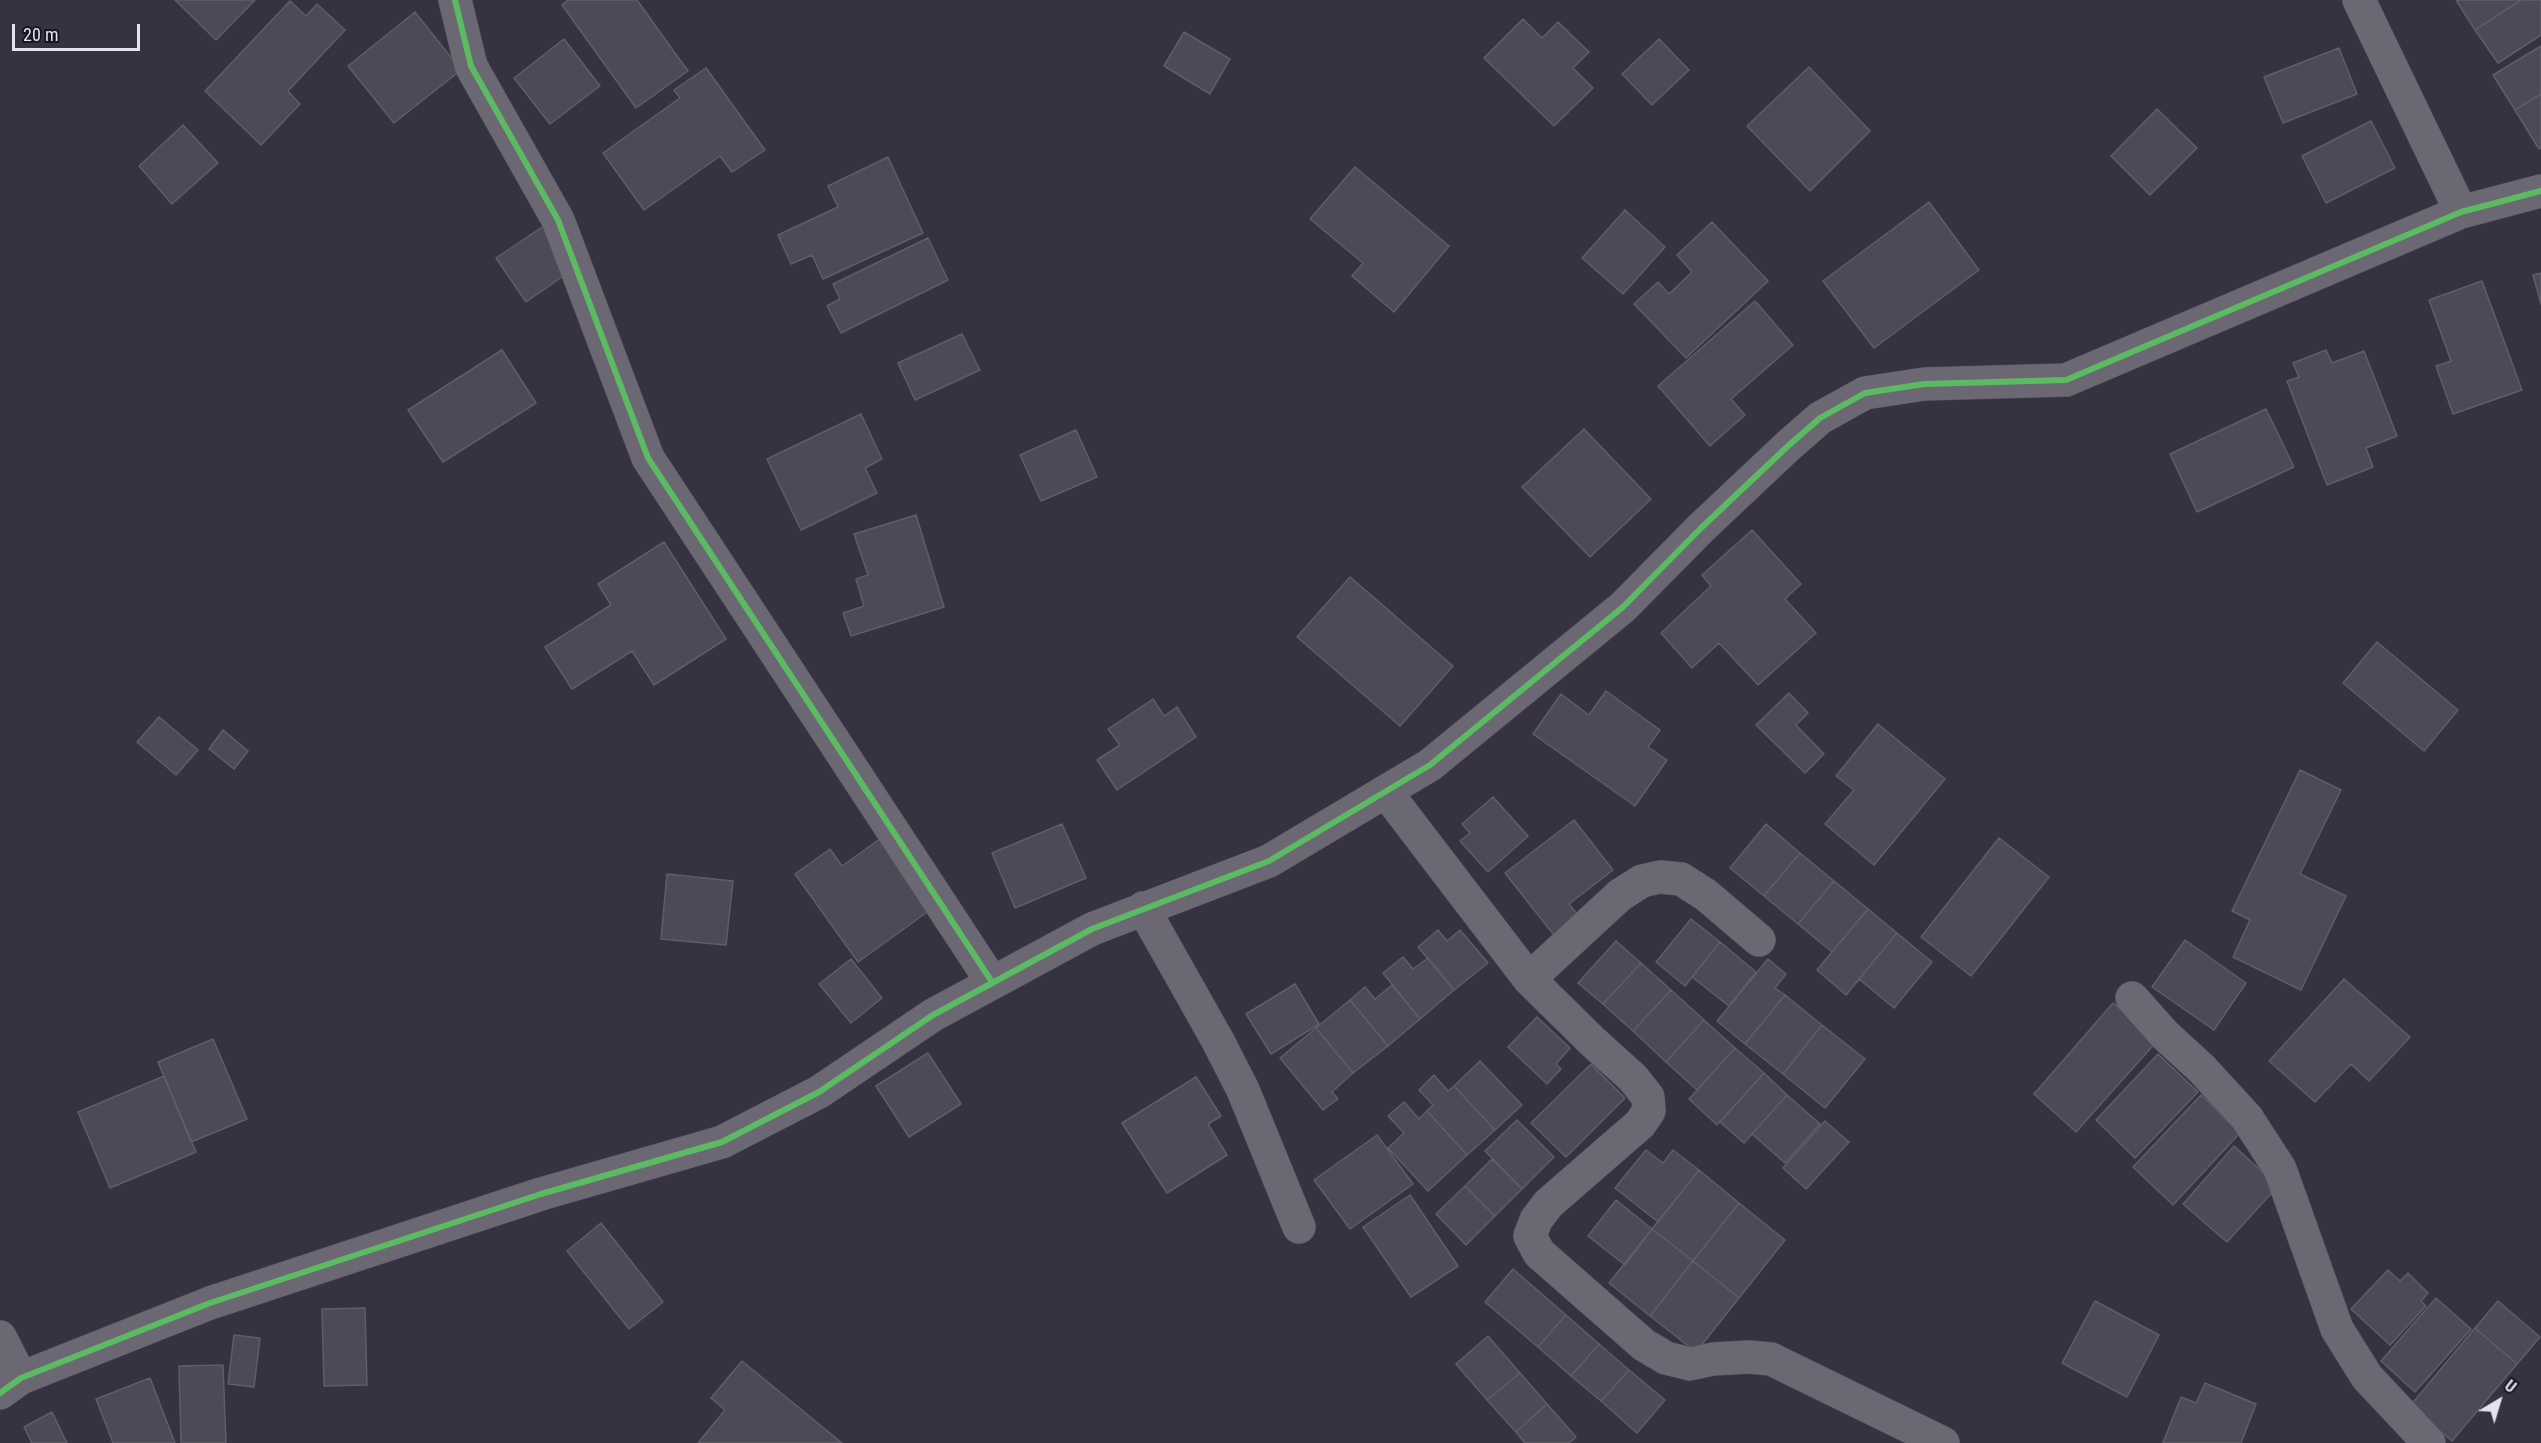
<!DOCTYPE html>
<html>
<head>
<meta charset="utf-8">
<style>
  body { margin:0 }
  #map { position:relative; width:2541px; height:1443px; overflow:hidden; background:#363241; font-family:"Roboto Condensed",sans-serif }
  canvas { display:block }
  .north { position:absolute; left:2469px; top:1371px; width:60px; height:60px; -webkit-text-stroke:4px #1a1723; paint-order:stroke; rotate:38deg; font-size:16px; font-weight:700; line-height:24px; text-align:center; color:#e5e1f3 }
  .north::after { content:''; display:block; margin:auto; width:21px; height:27px; background:#e5e1f3; clip-path:polygon(50% 0,100% 100%,50% 72%,0 100%) }
  .scale { position:absolute; left:12px; top:24px; width:128px; height:27px; box-sizing:border-box; border:3px solid #e5e1f3; border-top:0; padding-left:8px; font-size:18px; line-height:21px; white-space:nowrap; color:#e5e1f3; -webkit-text-stroke:4px #1a1723; paint-order:stroke }
</style>
</head>
<body>
<div id="map">
<canvas width="2541" height="1443"></canvas>
<div class="north">U</div>
<div class="scale">20 m</div>
</div>
<script>
const context = document.querySelector('canvas').getContext('2d');
context.lineJoin = 'round';
function fillPath(path, color) { context.fillStyle = color; context.fill(path, 'evenodd'); }
const poly = rows => new Path2D(rows.map(r => 'M' + r).join(''));
function stroke(path, color, width, dash) { context.strokeStyle = color; context.lineWidth = width; context.lineCap = dash ? 'butt' : 'round'; context.setLineDash(dash || []); context.stroke(path); }
const building = poly([
  [175,0,255,0,216,40,175,0],
  [568,0,637,0,688,71,636,108,562,5,568,0],
  [2456,0,2521,0,2475,30,2456,0],
  [2521,0,2541,0,2541,35,2498,63,2475,30,2521,0],
  [290,1,306,16,317,4,345,30,288,91,300,104,261,145,205,91,290,1],
  [415,12,461,70,394,123,348,66,415,12],
  [1523,19,1542,38,1558,22,1589,52,1573,68,1593,88,1554,126,1484,58,1523,19],
  [1184,32,1230,59,1210,94,1164,66,1184,32],
  [564,39,600,86,550,124,514,78,564,39],
  [1659,39,1689,70,1652,105,1622,74,1659,39],
  [2541,46,2541,94,2515,110,2493,75,2541,46],
  [2339,48,2357,94,2283,123,2264,77,2339,48],
  [1809,67,1870,131,1810,191,1747,126,1809,67],
  [706,68,765,150,732,172,720,156,644,210,603,153,680,98,674,90,706,68],
  [2541,94,2541,148,2539,149,2515,110,2541,94],
  [2157,109,2197,148,2150,195,2111,156,2157,109],
  [2371,121,2395,168,2326,203,2302,156,2371,121],
  [183,125,218,163,172,204,139,166,183,125],
  [888,157,923,233,823,279,812,255,791,264,778,235,838,207,828,186,888,157],
  [1355,167,1449,246,1394,312,1352,276,1363,263,1310,219,1355,167],
  [1929,202,1979,270,1874,348,1823,281,1929,202],
  [1625,210,1665,247,1623,294,1582,258,1625,210],
  [1712,222,1768,281,1686,358,1634,304,1658,282,1669,294,1692,272,1677,255,1712,222],
  [545,225,575,268,526,302,496,258,545,225],
  [928,238,948,280,841,333,827,306,840,299,833,284,928,238],
  [2541,273,2541,304,2533,275,2541,273],
  [2482,281,2522,390,2453,414,2436,366,2451,361,2429,300,2482,281],
  [1755,301,1793,345,1731,399,1745,415,1710,446,1658,386,1755,301],
  [962,334,980,370,915,400,898,363,962,334],
  [502,350,536,403,443,462,408,410,502,350],
  [2326,350,2332,363,2364,351,2397,436,2366,448,2373,467,2327,485,2287,381,2299,377,2293,363,2326,350],
  [2266,409,2294,467,2197,512,2170,454,2266,409],
  [861,414,882,459,865,468,877,493,801,530,767,459,861,414],
  [1584,429,1651,499,1590,557,1522,487,1584,429],
  [1076,430,1097,477,1041,501,1020,455,1076,430],
  [916,515,944,607,851,636,843,613,864,606,856,579,868,575,854,534,916,515],
  [1752,530,1801,584,1785,599,1816,633,1758,685,1719,643,1692,668,1661,633,1711,586,1702,575,1752,530],
  [664,542,726,639,654,685,632,651,572,689,545,647,611,605,598,584,664,542],
  [1350,577,1453,666,1400,726,1297,637,1350,577],
  [2377,642,2458,710,2424,751,2343,683,2377,642],
  [1606,691,1660,730,1648,747,1667,760,1635,806,1533,734,1561,694,1589,715,1606,691],
  [1789,693,1808,713,1796,725,1824,754,1805,773,1756,725,1789,693],
  [1153,699,1164,716,1177,707,1196,737,1117,790,1097,760,1120,745,1108,729,1153,699],
  [159,717,198,750,176,775,137,742,159,717],
  [1878,724,1945,779,1874,865,1825,824,1854,790,1836,776,1878,724],
  [223,730,248,751,234,769,209,749,223,730],
  [2300,770,2341,790,2300,874,2346,896,2301,990,2233,957,2250,920,2232,911,2300,770],
  [1493,797,1528,836,1488,872,1460,841,1470,833,1462,824,1493,797],
  [1574,820,1613,870,1569,904,1582,920,1557,939,1505,873,1574,820],
  [1062,824,1086,878,1015,908,992,853,1062,824],
  [1766,824,1800,853,1764,896,1730,868,1766,824],
  [887,834,937,905,858,962,795,874,830,849,842,866,887,834],
  [1999,838,2049,877,1971,976,1921,937,1999,838],
  [1800,853,1834,881,1798,924,1764,896,1800,853],
  [667,874,733,881,726,945,661,939,667,874],
  [1834,881,1868,909,1832,952,1798,924,1834,881],
  [1868,909,1897,933,1846,995,1817,970,1868,909],
  [1691,919,1720,942,1685,986,1656,962,1691,919],
  [1438,930,1447,941,1460,930,1488,963,1454,990,1418,947,1438,930],
  [1897,933,1932,962,1894,1008,1859,979,1897,933],
  [2185,940,2246,983,2214,1030,2152,987,2185,940],
  [1616,941,1641,963,1603,1004,1578,983,1616,941],
  [1720,942,1756,972,1729,1006,1692,977,1720,942],
  [1403,957,1413,969,1428,958,1454,990,1420,1019,1383,973,1403,957],
  [851,959,882,998,851,1023,819,984,851,959],
  [1768,959,1786,974,1775,988,1785,995,1745,1044,1717,1021,1768,959],
  [1641,963,1671,990,1633,1031,1603,1004,1641,963],
  [2344,979,2410,1037,2369,1081,2351,1064,2315,1102,2269,1061,2344,979],
  [1295,984,1319,1024,1271,1054,1246,1014,1295,984],
  [1392,985,1420,1019,1388,1046,1350,1000,1365,987,1375,999,1392,985],
  [1671,990,1704,1020,1666,1062,1633,1031,1671,990],
  [1785,995,1822,1025,1783,1074,1745,1044,1785,995],
  [1350,1000,1388,1046,1353,1073,1316,1028,1350,1000],
  [2113,1003,2157,1041,2076,1132,2034,1094,2113,1003],
  [1537,1017,1570,1048,1556,1064,1561,1069,1547,1084,1508,1047,1537,1017],
  [1704,1020,1735,1048,1697,1090,1666,1062,1704,1020],
  [1822,1025,1865,1059,1825,1108,1783,1074,1822,1025],
  [1316,1028,1353,1073,1332,1092,1338,1099,1323,1110,1280,1058,1316,1028],
  [213,1039,247,1119,191,1142,158,1062,213,1039],
  [1735,1048,1764,1073,1717,1125,1689,1099,1735,1048],
  [928,1053,961,1104,909,1137,876,1086,928,1053],
  [2158,1054,2198,1092,2135,1158,2096,1120,2158,1054],
  [1480,1061,1522,1105,1495,1130,1454,1086,1480,1061],
  [1591,1064,1625,1098,1566,1157,1531,1123,1591,1064],
  [1764,1073,1787,1095,1744,1143,1720,1122,1764,1073],
  [1434,1075,1448,1091,1454,1086,1495,1130,1467,1155,1427,1111,1433,1105,1419,1090,1434,1075],
  [164,1076,196,1152,110,1188,78,1112,164,1076],
  [1196,1077,1221,1116,1208,1124,1227,1155,1167,1193,1122,1123,1196,1077],
  [1787,1095,1820,1124,1785,1163,1752,1134,1787,1095],
  [2201,1095,2240,1133,2173,1205,2133,1167,2201,1095],
  [1404,1102,1419,1119,1427,1111,1467,1155,1428,1191,1388,1148,1404,1133,1388,1116,1404,1102],
  [1517,1120,1554,1157,1522,1189,1485,1151,1517,1120],
  [1825,1121,1849,1142,1806,1189,1783,1168,1825,1121],
  [1377,1135,1413,1184,1350,1229,1314,1180,1377,1135],
  [2234,1146,2278,1186,2227,1242,2183,1204,2234,1146],
  [1646,1150,1663,1163,1673,1150,1699,1170,1658,1222,1615,1188,1646,1150],
  [1492,1159,1522,1189,1495,1216,1465,1186,1492,1159],
  [1699,1170,1739,1203,1693,1261,1652,1229,1699,1170],
  [1465,1186,1495,1216,1466,1245,1436,1214,1465,1186],
  [1410,1195,1458,1266,1411,1297,1363,1227,1410,1195],
  [1616,1200,1652,1229,1625,1265,1588,1236,1616,1200],
  [1739,1203,1785,1240,1739,1298,1693,1261,1739,1203],
  [601,1223,663,1302,629,1329,567,1251,601,1223],
  [1652,1229,1693,1261,1650,1316,1609,1283,1652,1229],
  [1693,1261,1739,1298,1696,1352,1650,1316,1693,1261],
  [1513,1269,1566,1315,1538,1347,1485,1302,1513,1269],
  [2388,1270,2400,1281,2408,1273,2428,1293,2421,1301,2426,1306,2390,1345,2351,1309,2388,1270],
  [2436,1298,2471,1329,2415,1392,2381,1361,2436,1298],
  [2095,1301,2159,1335,2127,1397,2062,1363,2095,1301],
  [2498,1301,2540,1337,2517,1364,2475,1328,2498,1301],
  [365,1308,367,1385,324,1386,322,1309,365,1308],
  [1566,1315,1599,1344,1571,1376,1538,1347,1566,1315],
  [2475,1328,2517,1364,2452,1441,2410,1406,2475,1328],
  [234,1335,260,1338,254,1387,228,1384,234,1335],
  [1488,1336,1520,1373,1487,1400,1456,1364,1488,1336],
  [1599,1344,1629,1370,1601,1401,1571,1376,1599,1344],
  [742,1361,842,1443,698,1443,725,1410,711,1398,742,1361],
  [223,1365,226,1443,181,1443,179,1366,223,1365],
  [1629,1370,1665,1400,1637,1433,1601,1401,1629,1370],
  [1520,1373,1547,1404,1516,1432,1487,1400,1520,1373],
  [150,1378,175,1443,113,1443,96,1399,150,1378],
  [2205,1383,2256,1404,2241,1443,2163,1443,2181,1397,2196,1403,2205,1383],
  [1547,1404,1576,1437,1569,1443,1525,1443,1516,1432,1547,1404],
  [52,1412,67,1443,32,1443,24,1427,52,1412]
]);
const minor = poly([
  [455,0,471,66,558,220,648,458,992,982],
  [2359,0,2461,212],
  [1386,792,1529,979,1592,1041,1633,1078,1648,1097,1649,1111,1640,1124,1548,1204,1536,1220,1530,1236,1539,1253,1644,1345,1666,1358,1690,1364,1713,1359,1749,1357,1771,1359,1943,1443],
  [1143,908,1218,1041,1243,1090,1299,1227],
  [1529,979,1620,895,1642,881,1660,877,1681,879,1706,895,1759,940],
  [2132,998,2165,1035,2202,1069,2247,1118,2280,1169,2337,1329,2367,1377,2429,1443],
  [0,1337,21,1378],
  [0,1393,21,1378,210,1303,541,1194,722,1142,819,1092,933,1015,1092,929,1269,861,1430,765,1623,607,1701,528,1788,446,1820,418,1865,393,1924,384,2066,380,2461,212,2541,191]
]);
const cycleway = poly([
  [455,0,471,66,558,220,648,458,992,982],
  [0,1393,21,1378,210,1303,541,1194,722,1142,819,1092,933,1015,1092,929,1269,861,1430,765,1623,607,1701,528,1788,446,1820,418,1865,393,1924,384,2066,380,2461,212,2541,191]
]);
fillPath(building, '#4d4956');
stroke(building, '#605d6a', 1.5);
stroke(minor, '#524f5c', 34);
stroke(minor, '#6b6873', 33);
stroke(cycleway, '#5cba63', 6);
</script>
</body>
</html>
